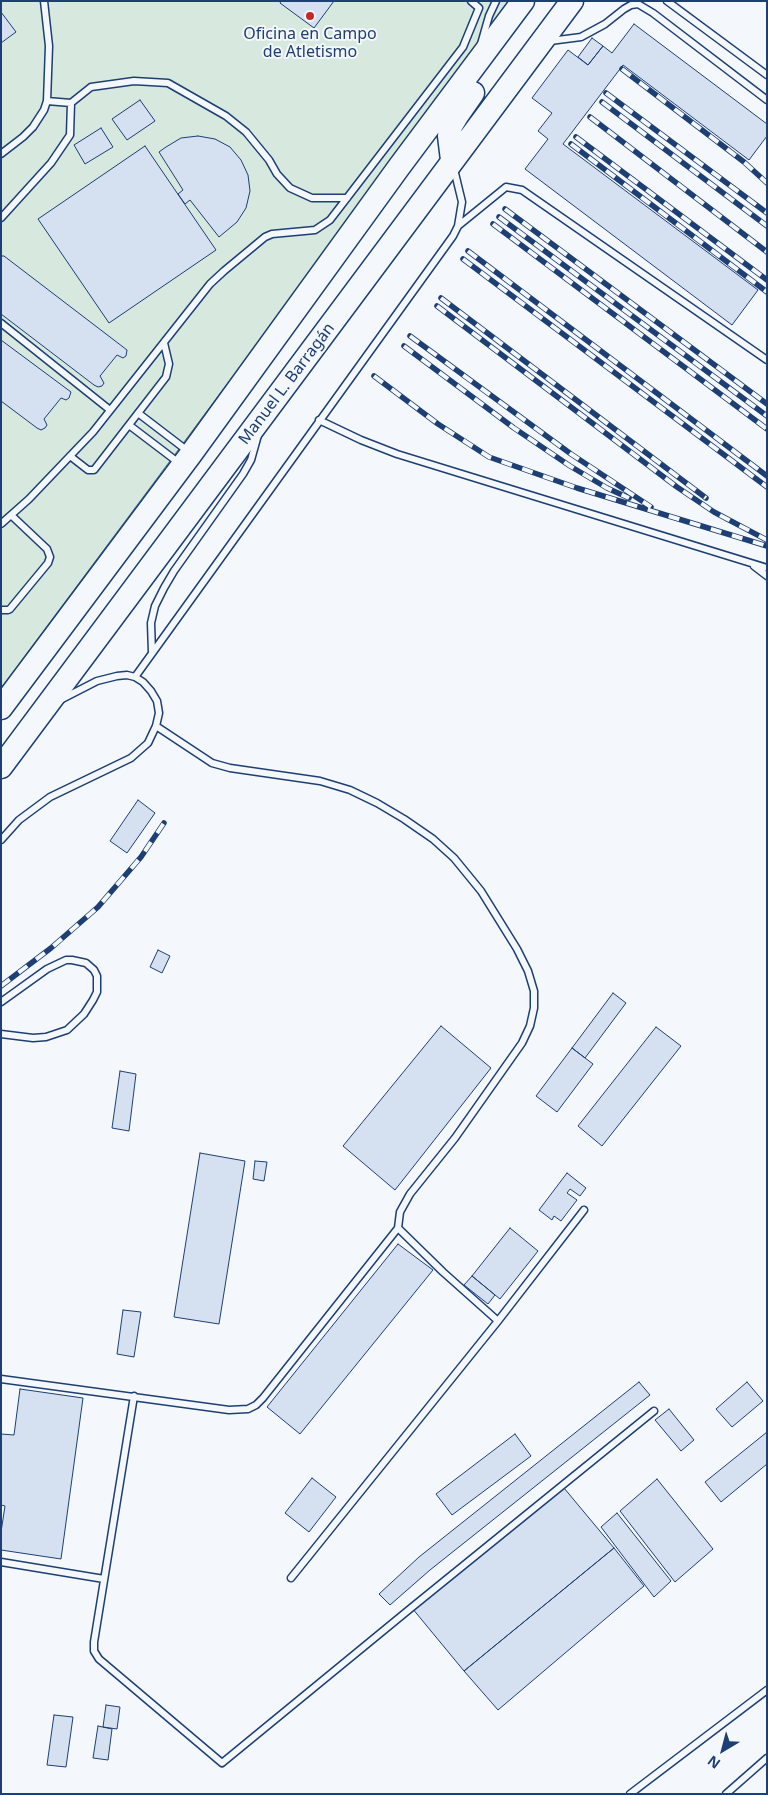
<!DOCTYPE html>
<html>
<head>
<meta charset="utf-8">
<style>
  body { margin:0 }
  #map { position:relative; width:768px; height:1795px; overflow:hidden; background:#f4f7fb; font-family:"Noto Sans",sans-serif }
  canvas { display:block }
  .frame { position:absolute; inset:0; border:2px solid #1d3f73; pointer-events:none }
  .north { position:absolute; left:698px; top:1725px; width:50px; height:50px; -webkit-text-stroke:4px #f4f7fb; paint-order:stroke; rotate:217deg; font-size:14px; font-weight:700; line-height:20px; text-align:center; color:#1d3f73 }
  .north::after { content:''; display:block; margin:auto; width:18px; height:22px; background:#1d3f73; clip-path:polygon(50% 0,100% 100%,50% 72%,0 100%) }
</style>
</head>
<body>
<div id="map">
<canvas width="768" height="1795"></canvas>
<div class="frame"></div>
<div class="north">N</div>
</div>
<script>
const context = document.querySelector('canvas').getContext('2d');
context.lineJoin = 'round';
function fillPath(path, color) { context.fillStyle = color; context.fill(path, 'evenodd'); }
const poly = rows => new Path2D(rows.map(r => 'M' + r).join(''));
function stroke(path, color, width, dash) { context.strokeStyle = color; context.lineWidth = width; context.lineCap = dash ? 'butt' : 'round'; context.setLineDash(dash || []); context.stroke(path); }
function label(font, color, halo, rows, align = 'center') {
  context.font = font + ' "Noto Sans",sans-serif'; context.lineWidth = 4; context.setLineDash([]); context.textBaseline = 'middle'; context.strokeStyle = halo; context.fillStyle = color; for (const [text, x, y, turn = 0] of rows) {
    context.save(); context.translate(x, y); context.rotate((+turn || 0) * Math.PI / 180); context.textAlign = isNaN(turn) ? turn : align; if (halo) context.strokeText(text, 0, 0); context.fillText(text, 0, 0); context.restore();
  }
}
const green = poly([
  [1,1,512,1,1,688,1,1]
]);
const building = poly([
  [281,1,334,1,314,28,280,3,281,1],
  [1,12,16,32,1,43,1,12],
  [634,24,767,124,767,136,749,160,623,65,563,144,758,290,732,325,525,169,548,139,538,131,552,113,532,98,568,50,588,65,603,46,612,53,634,24],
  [592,38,603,46,588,65,578,57,592,38],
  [140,100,155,121,127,140,112,119,140,100],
  [101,128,113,147,85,164,74,145,101,128],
  [198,136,215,139,230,147,241,160,248,175,250,191,246,208,237,222,219,237,190,200,185,204,178,194,183,190,159,152,166,147,181,138,198,136],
  [145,146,216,250,109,323,38,219,145,146],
  [1,256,4,256,127,350,126,356,123,358,117,355,100,376,104,383,102,386,98,387,94,385,1,314,1,256],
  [1,340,71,392,69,398,66,400,61,398,44,419,47,425,45,428,41,430,37,428,1,401,1,340],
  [138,800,155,813,127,853,110,841,138,800],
  [158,950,170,956,162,973,150,967,158,950],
  [613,993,626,1003,585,1058,572,1048,613,993],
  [441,1026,491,1068,395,1190,343,1146,441,1026],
  [656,1027,681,1046,602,1146,578,1126,656,1027],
  [572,1048,593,1064,557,1112,536,1096,572,1048],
  [120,1071,136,1074,129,1131,112,1128,120,1071],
  [200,1153,245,1161,219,1324,174,1317,200,1153],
  [255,1161,267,1162,264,1181,253,1179,255,1161],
  [567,1173,586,1188,580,1196,570,1189,567,1193,577,1200,561,1221,554,1216,552,1220,539,1210,567,1173],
  [510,1228,538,1251,500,1299,472,1276,510,1228],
  [398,1244,433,1270,300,1434,267,1407,398,1244],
  [472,1276,495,1295,488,1304,464,1285,472,1276],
  [123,1310,141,1312,134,1357,117,1354,123,1310],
  [639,1382,650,1395,430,1570,390,1605,379,1594,419,1557,639,1382],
  [747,1382,763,1401,732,1427,716,1409,747,1382],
  [20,1389,83,1398,61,1559,1,1550,1,1532,5,1506,1,1505,1,1434,14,1435,20,1389],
  [669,1409,694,1440,681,1451,655,1420,669,1409],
  [767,1432,767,1464,721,1502,705,1482,767,1432],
  [515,1434,531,1456,452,1515,436,1494,515,1434],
  [312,1478,336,1497,309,1532,285,1513,312,1478],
  [657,1479,713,1549,675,1582,620,1511,657,1479],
  [564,1488,614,1548,464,1671,412,1608,564,1488],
  [617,1513,671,1581,654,1597,601,1527,617,1513],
  [614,1548,644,1586,498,1710,464,1671,614,1548],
  [106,1705,120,1707,117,1729,103,1727,106,1705],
  [54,1715,73,1717,66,1767,47,1765,54,1715],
  [98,1726,112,1729,108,1760,93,1758,98,1726]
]);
const lane = poly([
  [667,1,767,75],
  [550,41,581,37,605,24,624,9,631,5,638,4,653,13,767,100],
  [481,44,489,16,496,1],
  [47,101,71,103],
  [1,154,23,137,33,127,44,110,47,101,49,46,44,1],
  [1,218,51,163,70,135,71,103,91,87,134,81,168,83,226,116,246,132,269,160,277,174,290,188,312,198,347,198],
  [458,226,506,187,522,190,767,360],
  [1,323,110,410],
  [138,413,189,452],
  [319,420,361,440,397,454,767,568],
  [129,425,179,463],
  [70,456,88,470,94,470,166,377,169,364,164,343],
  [1,524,29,499,93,432,210,284,224,271,265,237,272,234,315,230,330,220,463,47,479,8,471,1],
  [754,566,767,576],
  [1,610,8,610,10,609,48,563,50,557,47,549,11,515],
  [152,653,151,623,155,606,164,588,174,571,243,474,251,460,258,435],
  [60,700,97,681,117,676,127,675,135,677],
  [156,726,212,763,230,768,320,781,350,790,377,803,404,819,433,839,454,858,481,891,517,949,528,971,534,991,534,1008,530,1026,522,1043,455,1138,410,1194,400,1212,398,1228],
  [1,840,19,820,50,797,131,758,148,743,156,726,159,713,157,701,151,691,143,682,135,677,453,236,458,226,462,202,454,169],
  [1,1002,47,969,66,960,72,960,86,963,94,970,97,976,97,992,93,1000,84,1014,67,1030,46,1037,33,1038,1,1034],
  [1,1379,229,1410,248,1409,256,1405,263,1398,398,1228,443,1272,498,1321],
  [134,1396,94,1642,94,1651,99,1659,222,1763,411,1608,654,1411],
  [1,1562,104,1579],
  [291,1578,498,1321,584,1210],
  [630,1794,767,1690],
  [726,1794,767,1758]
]);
const highway = poly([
  [452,160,449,136,451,126,457,116,473,93],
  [1,708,191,454,399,167,523,1],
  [1,767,572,1]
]);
const rail = poly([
  [622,69,744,162,767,183],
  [606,93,767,213],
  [602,102,767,226],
  [590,117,767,252],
  [576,137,767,280],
  [571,144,767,292],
  [505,209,767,404],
  [499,217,767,416],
  [493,224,767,429],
  [468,251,767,476],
  [463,259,767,487],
  [441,298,706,498],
  [437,306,677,487,714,512,767,540],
  [410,336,571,454,651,507],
  [404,346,514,428,570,466,607,488,629,498],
  [374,376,438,424,489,457,577,488,767,546],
  [1,986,51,948,98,907,141,857,164,823]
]);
const markers = [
  [310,16,5,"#c62828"]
];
const poiNames = [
  ["Oficina en Campo",310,34],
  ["de Atletismo",310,52]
];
const streetNames = [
  ["Manuel L. Barragán",287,384,-53]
];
fillPath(green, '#d7e8df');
stroke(green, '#687fa3', 1);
fillPath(building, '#d5e0f0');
stroke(building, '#1d3f73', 1);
stroke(lane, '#1d3f73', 9);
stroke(highway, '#1d3f73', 25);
stroke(lane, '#f4f7fb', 6);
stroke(highway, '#f4f7fb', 22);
stroke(rail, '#1d3f73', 5.5);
stroke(rail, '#f4f7fb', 4, [11]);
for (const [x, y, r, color] of markers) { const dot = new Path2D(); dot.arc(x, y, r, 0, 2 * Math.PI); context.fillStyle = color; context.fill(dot); stroke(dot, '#f4f7fb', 2); }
label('16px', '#1d3f73', '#f4f7fb', poiNames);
label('16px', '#1d3f73', '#f4f7fb', streetNames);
</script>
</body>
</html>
